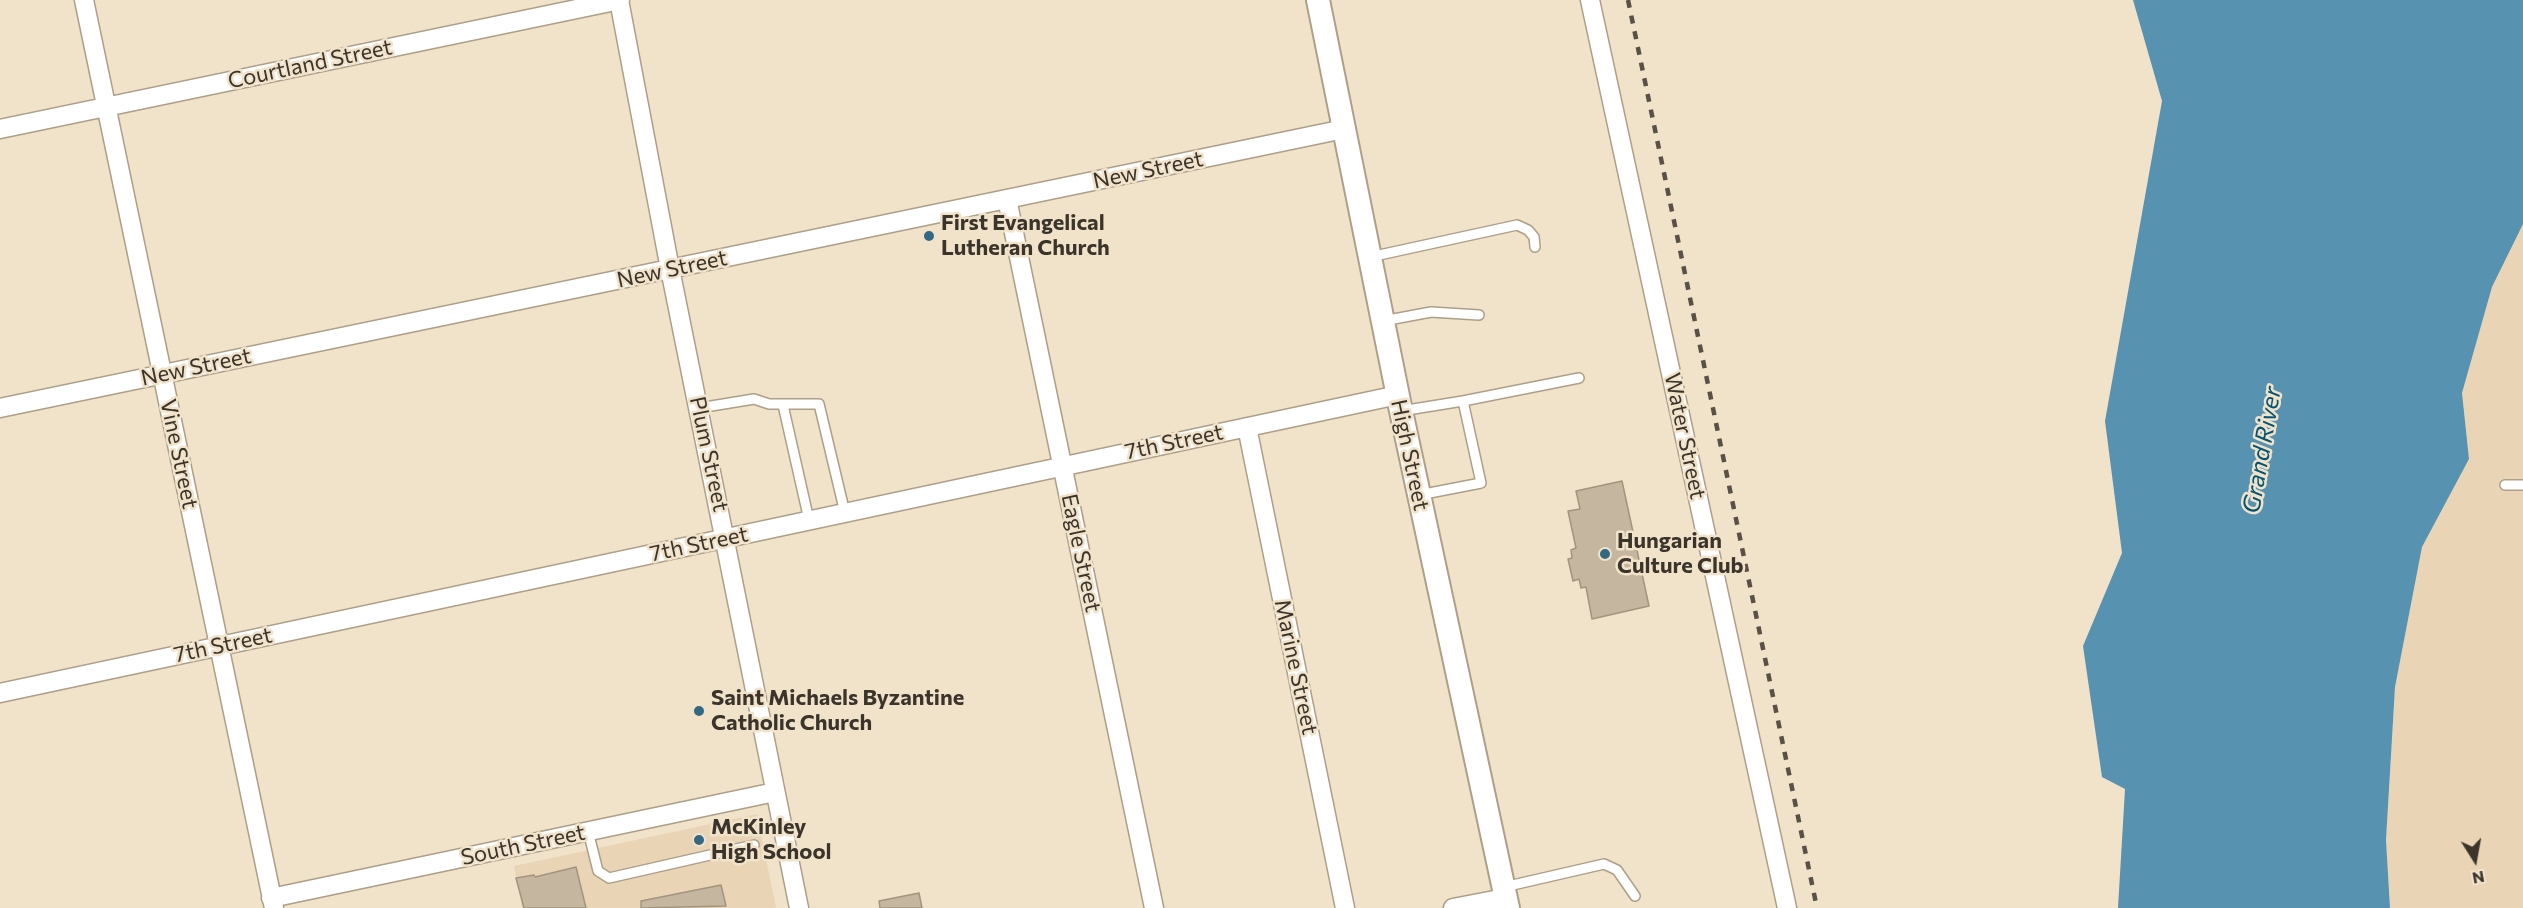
<!DOCTYPE html>
<html>
<head>
<meta charset="utf-8">
<style>
  body { margin:0 }
  #map { position:relative; width:2523px; height:908px; overflow:hidden; background:#f1e2ca; font-family:Commissioner,sans-serif }
  canvas { display:block }
  .north { position:absolute; left:2445px; top:830px; width:60px; height:60px; -webkit-text-stroke:4px #f1e2ca; paint-order:stroke; rotate:169deg; font-size:16px; font-weight:700; line-height:24px; text-align:center; color:#3a342b }
  .north::after { content:''; display:block; margin:auto; width:21px; height:27px; background:#3a342b; clip-path:polygon(50% 0,100% 100%,50% 72%,0 100%) }
</style>
</head>
<body>
<div id="map">
<canvas width="2523" height="908"></canvas>
<div class="north">N</div>
</div>
<script>
const context = document.querySelector('canvas').getContext('2d');
context.lineJoin = 'round';
function fillPath(path, color) { context.fillStyle = color; context.fill(path, 'evenodd'); }
const poly = rows => new Path2D(rows.map(r => 'M' + r).join(''));
function stroke(path, color, width, dash) { context.strokeStyle = color; context.lineWidth = width; context.lineCap = dash ? 'butt' : 'round'; context.setLineDash(dash || []); context.stroke(path); }
function label(font, color, halo, rows, align = 'center') {
  context.font = font + ' Commissioner,sans-serif'; context.lineWidth = 5; context.setLineDash([]); context.textBaseline = 'middle'; context.strokeStyle = halo; context.fillStyle = color; for (const [text, x, y, turn = 0] of rows) {
    context.save(); context.translate(x, y); context.rotate((+turn || 0) * Math.PI / 180); context.textAlign = isNaN(turn) ? turn : align; if (halo) context.strokeText(text, 0, 0); context.fillText(text, 0, 0); context.restore();
  }
}
const built = poly([
  [2523,224,2523,908,2390,908,2386,840,2395,687,2422,547,2469,459,2462,393,2492,287],
  [757,814,776,908,522,908,514,866]
]);
const water = poly([
  [2133,0,2523,0,2523,224,2492,287,2462,393,2469,459,2422,547,2395,687,2386,840,2390,908,2118,908,2125,789,2102,777,2083,646,2122,553,2105,421,2162,101]
]);
const building = poly([
  [1622,481,1649,606,1592,619,1586,587,1581,588,1579,579,1573,581,1568,559,1572,558,1571,550,1576,548,1568,511,1580,509,1576,491,1622,481],
  [576,867,586,908,524,908,516,878,534,875,535,877,576,867],
  [721,885,726,906,641,908,641,901,721,885],
  [919,893,922,908,880,908,879,901,919,893]
]);
const service = poly([
  [1370,257,1517,225,1528,230,1534,237,1535,247],
  [1383,321,1431,312,1479,315],
  [1463,401,1579,378],
  [783,405,809,520],
  [699,408,754,399,769,404,819,404,845,513],
  [1401,411,1463,401,1481,483,1419,495],
  [2505,485,2523,485],
  [588,831,598,871,609,878,754,845],
  [1504,887,1604,864,1617,870,1635,896]
]);
const minor = poly([
  [84,0,274,908],
  [619,0,670,269,799,908],
  [1590,0,1787,908],
  [0,129,620,0],
  [1007,199,1154,908],
  [0,408,1344,129],
  [1247,427,1345,908],
  [0,693,1398,395],
  [271,898,775,792],
  [1453,908,1505,898]
]);
const tertiary = poly([
  [1318,0,1401,411,1508,908]
]);
const rail = poly([
  [1628,0,1817,908]
]);
const markers = [
  [929,236,6,"#326883"],
  [1605,554,6,"#326883"],
  [699,711,6,"#326883"],
  [699,840,6,"#326883"]
];
const streetNames = [
  ["Courtland Street",310,64,-12],
  ["New Street",1148,170,-12],
  ["New Street",672,269,-12],
  ["New Street",196,367,-12],
  ["Water Street",1685,436,78],
  ["7th Street",1174,442,-12],
  ["Vine Street",179,454,78],
  ["Plum Street",709,454,78],
  ["High Street",1410,455,78],
  ["7th Street",699,544,-12],
  ["Eagle Street",1081,553,78],
  ["7th Street",223,645,-12],
  ["Marine Street",1296,667,78],
  ["South Street",523,845,-12]
];
const poiNames = [
  ["First Evangelical",941,223],
  ["Lutheran Church",941,248],
  ["Hungarian",1617,541],
  ["Culture Club",1617,566],
  ["Saint Michaels Byzantine",711,698],
  ["Catholic Church",711,723],
  ["McKinley",711,827],
  ["High School",711,852]
];
const waterNames = [
  ["Grand River",2262,450,-80]
];
fillPath(built, '#e9d5b6');
fillPath(water, '#5792b1');
fillPath(building, '#c5b6a0');
stroke(building, '#a2947e', 1.5);
stroke(service, '#ad9f88', 12);
stroke(minor, '#ad9f88', 21);
stroke(tertiary, '#ad9f88', 26);
stroke(service, '#fff', 9);
stroke(minor, '#fff', 18);
stroke(tertiary, '#fff', 22);
stroke(rail, '#595146', 4.5, [8, 8]);
for (const [x, y, r, color] of markers) { const dot = new Path2D(); dot.arc(x, y, r, 0, 2 * Math.PI); context.fillStyle = color; context.fill(dot); stroke(dot, '#f1e2ca', 2); }
label('22px', '#3a342b', '#f1e2ca', streetNames);
label('bold 22px', '#3a342b', '#f1e2ca', poiNames, 'left');
label('italic 24px', '#025474', '#f1e2ca', waterNames);
</script>
</body>
</html>
